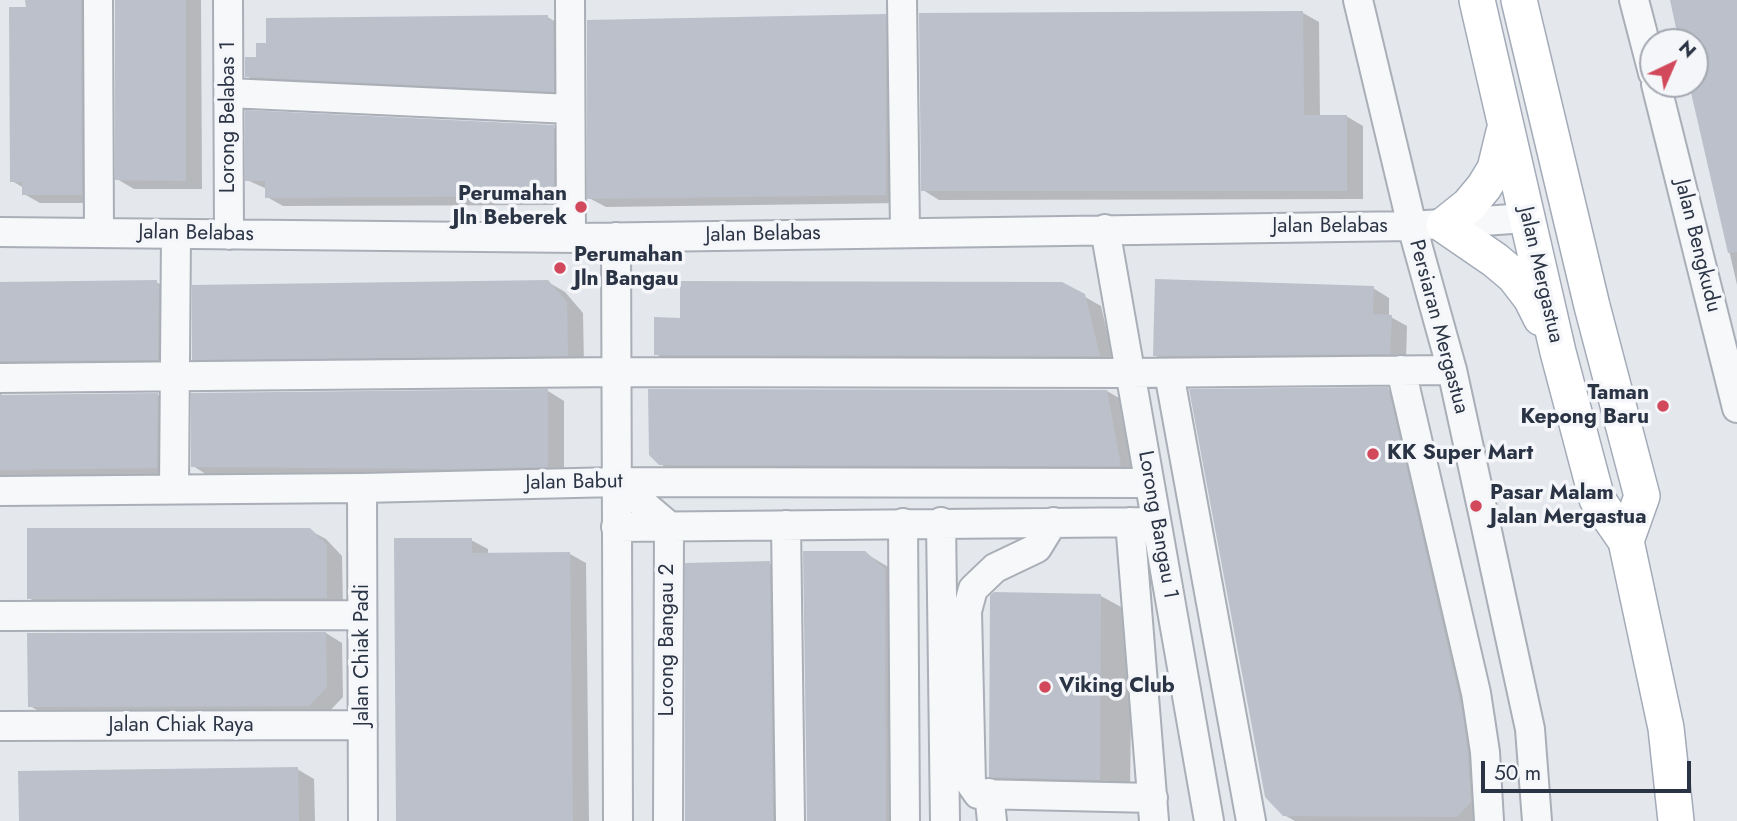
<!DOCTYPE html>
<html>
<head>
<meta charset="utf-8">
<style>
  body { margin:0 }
  #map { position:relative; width:1737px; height:821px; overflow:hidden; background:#e4e7ec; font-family:Jost,sans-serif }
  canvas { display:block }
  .north { position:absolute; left:1639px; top:28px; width:70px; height:70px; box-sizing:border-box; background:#f4f6f9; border:2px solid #a4a8b1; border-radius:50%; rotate:44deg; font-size:19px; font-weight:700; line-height:28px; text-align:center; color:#2b3445 }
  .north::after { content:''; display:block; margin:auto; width:24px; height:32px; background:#d1495b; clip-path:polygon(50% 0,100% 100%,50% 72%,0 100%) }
  .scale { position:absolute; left:1481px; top:761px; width:210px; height:32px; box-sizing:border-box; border:4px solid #2b3445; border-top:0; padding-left:9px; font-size:21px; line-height:24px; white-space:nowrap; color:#2b3445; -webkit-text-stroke:5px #f4f6f9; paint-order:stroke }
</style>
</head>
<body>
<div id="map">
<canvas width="1737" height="821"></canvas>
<div class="north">N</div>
<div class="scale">50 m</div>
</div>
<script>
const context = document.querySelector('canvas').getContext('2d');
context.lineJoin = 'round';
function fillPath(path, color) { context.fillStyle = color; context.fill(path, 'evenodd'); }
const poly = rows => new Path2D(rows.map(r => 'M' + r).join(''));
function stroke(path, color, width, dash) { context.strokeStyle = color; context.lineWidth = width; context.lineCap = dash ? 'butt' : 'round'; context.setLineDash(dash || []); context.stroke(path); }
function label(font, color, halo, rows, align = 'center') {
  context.font = font + ' Jost,sans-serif'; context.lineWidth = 7; context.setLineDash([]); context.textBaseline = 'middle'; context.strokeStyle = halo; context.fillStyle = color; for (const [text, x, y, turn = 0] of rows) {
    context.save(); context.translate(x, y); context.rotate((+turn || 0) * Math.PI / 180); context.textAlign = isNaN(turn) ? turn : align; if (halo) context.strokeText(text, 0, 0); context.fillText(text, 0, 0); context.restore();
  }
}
const shadow = poly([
  [27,0,102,0,98,203,40,203,24,194,24,188,12,181],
  [116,0,201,0,202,189,134,189,117,179],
  [1671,0,1737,0,1737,285,1691,84,1695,84,1695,42,1681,42],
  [1303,13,1319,22,1320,117,1346,116,1363,126,1363,199,939,200,923,190],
  [885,16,901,26,902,203,606,207,589,198],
  [547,17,564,26,570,100,263,86,247,76,258,58],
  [553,127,570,136,570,205,283,206,267,197,267,189,247,180],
  [156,282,173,292,174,368,0,385,0,284],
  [548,282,565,292,583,313,584,364,210,368,193,359],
  [1062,284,1101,306,1115,365,672,364,656,354,682,319],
  [1373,288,1389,298,1389,316,1407,326,1406,362,1171,365,1154,355],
  [1387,389,1412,403,1490,821,1295,821,1284,815],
  [0,390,2,396,158,395,174,404,173,477,0,478],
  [548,391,564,401,564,475,209,476,193,466],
  [1107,391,1131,405,1144,479,685,478,660,464],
  [309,530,326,539,342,556,343,607,46,608,29,598],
  [471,540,488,549,488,554,570,554,586,563,589,821,398,821],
  [865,553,890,568,910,821,808,821],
  [769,563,794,577,797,821,686,821],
  [1101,596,1132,613,1130,797,1021,793,990,776],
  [326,633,342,643,343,697,326,715,47,716,30,706],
  [297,769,314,779,315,821,21,821]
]);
const building = poly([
  [25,0,81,0,82,195,22,195,22,182,10,182,9,7,26,7],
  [115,0,186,0,186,181,115,180],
  [1670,0,1737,0,1737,252,1728,253,1689,84,1695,84,1695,42,1679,42],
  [1303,11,1304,115,1347,115,1347,191,921,191,919,13],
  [886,14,886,195,587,199,587,20],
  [548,15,548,20,553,20,554,92,245,77,245,57,256,57,256,43,266,43,266,18],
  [245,110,554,125,554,196,265,198,265,181,245,181],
  [1155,279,1374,286,1373,314,1392,315,1390,354,1153,356],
  [157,280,157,285,159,285,158,360,0,361,0,282],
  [548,280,567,302,568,356,192,360,192,285],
  [680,281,1062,282,1085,294,1100,356,654,355,654,317,680,318],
  [1388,387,1462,709,1468,754,1471,802,1457,817,1283,816,1265,797,1189,389],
  [548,389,548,467,450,469,191,467,191,393],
  [648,389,1107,390,1121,466,659,465,649,455],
  [158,393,157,468,0,470,0,395],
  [27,528,310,528,327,545,327,598,27,599],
  [394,538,472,538,472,553,570,552,573,821,396,821],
  [803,551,865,551,885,569,886,821,807,821],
  [770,561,773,821,685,821,685,563],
  [994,592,1101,594,1100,780,989,777,990,595],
  [326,632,327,687,309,706,28,707,27,633],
  [298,767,299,821,19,821,18,771]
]);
const minor = poly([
  [98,0,99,233],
  [228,0,229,235],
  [570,0,571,238],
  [902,0,905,232],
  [1358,0,1412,226,1452,370,1530,729,1537,821],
  [1634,0,1653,73],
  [1656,84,1737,408],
  [229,93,570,109],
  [1105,229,1209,821],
  [0,232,578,238,1412,226,1526,218],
  [616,237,618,821],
  [1401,370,1476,693,1485,752,1489,821],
  [1169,373,1251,821],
  [0,378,617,372,1130,373,1452,370],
  [617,482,669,526,668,821],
  [362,488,363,821],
  [174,489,176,234],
  [0,491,362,488,617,482,1149,483],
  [941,522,945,821],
  [1053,522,1037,548,995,568,973,589,967,611,971,784,978,794,1153,798],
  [1130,522,1154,821],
  [903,523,905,821],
  [786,525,790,821],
  [616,527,1156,522],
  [0,616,362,615],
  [0,726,363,725],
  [989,793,992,821]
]);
const major = poly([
  [1477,0,1558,352,1597,499,1626,541,1666,728,1676,821],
  [1519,0,1592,306,1642,496,1626,541],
  [1504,132,1495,169,1484,187,1469,205,1444,225,1495,260,1514,276,1531,298,1541,318]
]);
const markers = [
  [581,207,7,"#d1495b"],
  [560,268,7,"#d1495b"],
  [1663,406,7,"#d1495b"],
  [1373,454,7,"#d1495b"],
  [1476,506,7,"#d1495b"],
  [1045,687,7,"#d1495b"]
];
const streetNames = [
  ["Lorong Belabas 1",229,117,-90],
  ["Jalan Belabas",1330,227],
  ["Jalan Belabas",196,234,1],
  ["Jalan Belabas",763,235,-1],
  ["Jalan Bengkudu",1697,246,76],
  ["Jalan Mergastua",1540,275,77],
  ["Persiaran Mergastua",1438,327,75],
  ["Jalan Babut",574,483,-1],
  ["Lorong Bangau 1",1157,525,80],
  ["Lorong Bangau 2",668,640,-90],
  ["Jalan Chiak Padi",363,655,-90],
  ["Jalan Chiak Raya",181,726]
];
const poiNames = [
  ["Perumahan",567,195,"right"],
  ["Jln Beberek",567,219,"right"],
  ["Perumahan",574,256],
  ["Jln Bangau",574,280],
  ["Taman",1649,394,"right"],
  ["Kepong Baru",1649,418,"right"],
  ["KK Super Mart",1387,454],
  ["Pasar Malam",1490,494],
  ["Jalan Mergastua",1490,518],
  ["Viking Club",1059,687]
];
fillPath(shadow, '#0003');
fillPath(building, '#bbc0ca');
stroke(minor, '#a9aeb7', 32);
stroke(major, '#a3abb8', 38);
stroke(minor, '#f7f8fa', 28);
stroke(major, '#fff', 35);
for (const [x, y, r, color] of markers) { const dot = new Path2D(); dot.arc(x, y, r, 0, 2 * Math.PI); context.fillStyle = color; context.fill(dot); stroke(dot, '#f4f6f9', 2.5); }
label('21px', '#2b3445', '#f4f6f9', streetNames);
label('bold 21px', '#2b3445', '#f4f6f9', poiNames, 'left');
</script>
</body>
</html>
